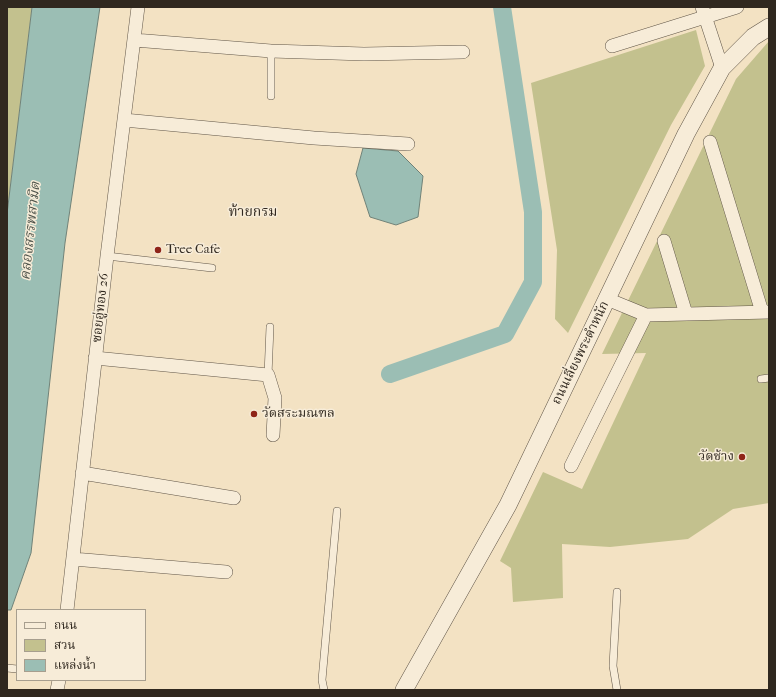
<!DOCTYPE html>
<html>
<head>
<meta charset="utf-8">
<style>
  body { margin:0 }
  #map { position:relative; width:776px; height:697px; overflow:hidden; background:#f3e2c3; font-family:"IM FELL French Canon","Noto Serif Thai",serif }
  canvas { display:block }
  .frame { position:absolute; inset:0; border:8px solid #30281f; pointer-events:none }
  .legend { position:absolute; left:16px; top:609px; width:130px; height:72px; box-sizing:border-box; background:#f7ecd8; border:1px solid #a79e8e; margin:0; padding:5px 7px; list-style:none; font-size:12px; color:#30281f }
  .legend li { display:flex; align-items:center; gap:8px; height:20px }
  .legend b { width:20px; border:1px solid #a79e8e }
</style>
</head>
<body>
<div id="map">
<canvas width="776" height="697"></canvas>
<div class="frame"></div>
<ul class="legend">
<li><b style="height:5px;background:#f7ecd8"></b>ถนน</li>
<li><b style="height:11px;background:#c3c18e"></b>สวน</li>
<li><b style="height:11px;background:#9bbeb4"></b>แหล่งน้ำ</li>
</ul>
</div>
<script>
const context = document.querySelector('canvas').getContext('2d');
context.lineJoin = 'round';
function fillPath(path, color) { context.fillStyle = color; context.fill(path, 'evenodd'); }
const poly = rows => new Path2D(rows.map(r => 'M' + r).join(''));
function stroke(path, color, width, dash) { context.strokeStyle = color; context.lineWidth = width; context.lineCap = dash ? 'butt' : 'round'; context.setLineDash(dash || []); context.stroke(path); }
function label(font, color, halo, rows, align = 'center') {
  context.font = font + ' "IM FELL French Canon","Noto Serif Thai",serif'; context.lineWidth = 3; context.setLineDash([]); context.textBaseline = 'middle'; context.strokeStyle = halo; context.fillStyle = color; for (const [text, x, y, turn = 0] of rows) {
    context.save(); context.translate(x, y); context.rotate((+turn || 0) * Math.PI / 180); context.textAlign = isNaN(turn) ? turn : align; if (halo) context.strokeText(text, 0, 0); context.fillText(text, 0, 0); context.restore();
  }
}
const green = poly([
  [7,7,32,7,7,214],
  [696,30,705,66,671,125,568,333,555,319,557,250,531,83],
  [769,41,769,503,733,509,688,539,610,547,562,544,563,598,513,602,511,568,500,561,543,472,582,489,646,353,602,354,736,79]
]);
const water = poly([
  [32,7,100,7,65,243,31,553,11,610,7,610,7,214,32,7],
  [363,148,398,151,423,176,418,217,396,225,370,217,356,174,363,148]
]);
const canal = poly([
  [390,374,505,334,533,282,533,212,502,7]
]);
const service = poly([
  [271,96,271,51],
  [107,256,212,268],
  [268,375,270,327],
  [761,379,769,378],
  [617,592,613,666,617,690],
  [7,668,17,669],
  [324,690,322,680,337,511]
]);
const minor = poly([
  [702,7,722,68],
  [134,40,271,51,364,54,463,52],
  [612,46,737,7],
  [124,120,314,138,408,144],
  [710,142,762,312],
  [664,241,686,314],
  [607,299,646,315,769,312],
  [95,358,268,375,275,398,273,435],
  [571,466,646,315],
  [82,473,234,498],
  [73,559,226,572],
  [67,610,107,256,138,7],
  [57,690,59,680]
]);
const tertiary = poly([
  [404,690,508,505,686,134,722,68,753,37,769,27]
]);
const markers = [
  [158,250,4,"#8f2418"],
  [254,414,4,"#8f2418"],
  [742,457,4,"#8f2418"]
];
const poiNames = [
  ["Tree Cafe",166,250],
  ["วัดสระมณฑล",262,414],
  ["วัดช้าง",734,457,"right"]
];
const streetNames = [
  ["ซอยอู่ทอง 26",101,308,-84],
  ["ถนนเลี่ยงพระตำหนัก",581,353,-64]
];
const neighbourhoodNames = [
  ["ท้ายกรม",253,213]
];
const waterNames = [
  ["คลองสรรพสามิต",31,231,-84]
];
fillPath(green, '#c3c18e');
fillPath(water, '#9bbeb4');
stroke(water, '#708278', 1);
stroke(canal, '#9bbeb4', 18);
stroke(service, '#615648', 8);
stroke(minor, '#615648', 14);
stroke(tertiary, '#615648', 18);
stroke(service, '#f7ecd8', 7);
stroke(minor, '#f7ecd8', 13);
stroke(tertiary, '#f7ecd8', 17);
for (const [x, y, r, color] of markers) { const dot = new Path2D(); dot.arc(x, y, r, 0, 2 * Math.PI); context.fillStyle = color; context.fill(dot); stroke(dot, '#f7ecd8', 1.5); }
label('13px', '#30281f', '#f7ecd8', poiNames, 'left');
label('13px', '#30281f', '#f7ecd8', streetNames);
label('14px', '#30281f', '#f7ecd8', neighbourhoodNames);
label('italic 14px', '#50554c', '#f7ecd8', waterNames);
</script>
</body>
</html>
